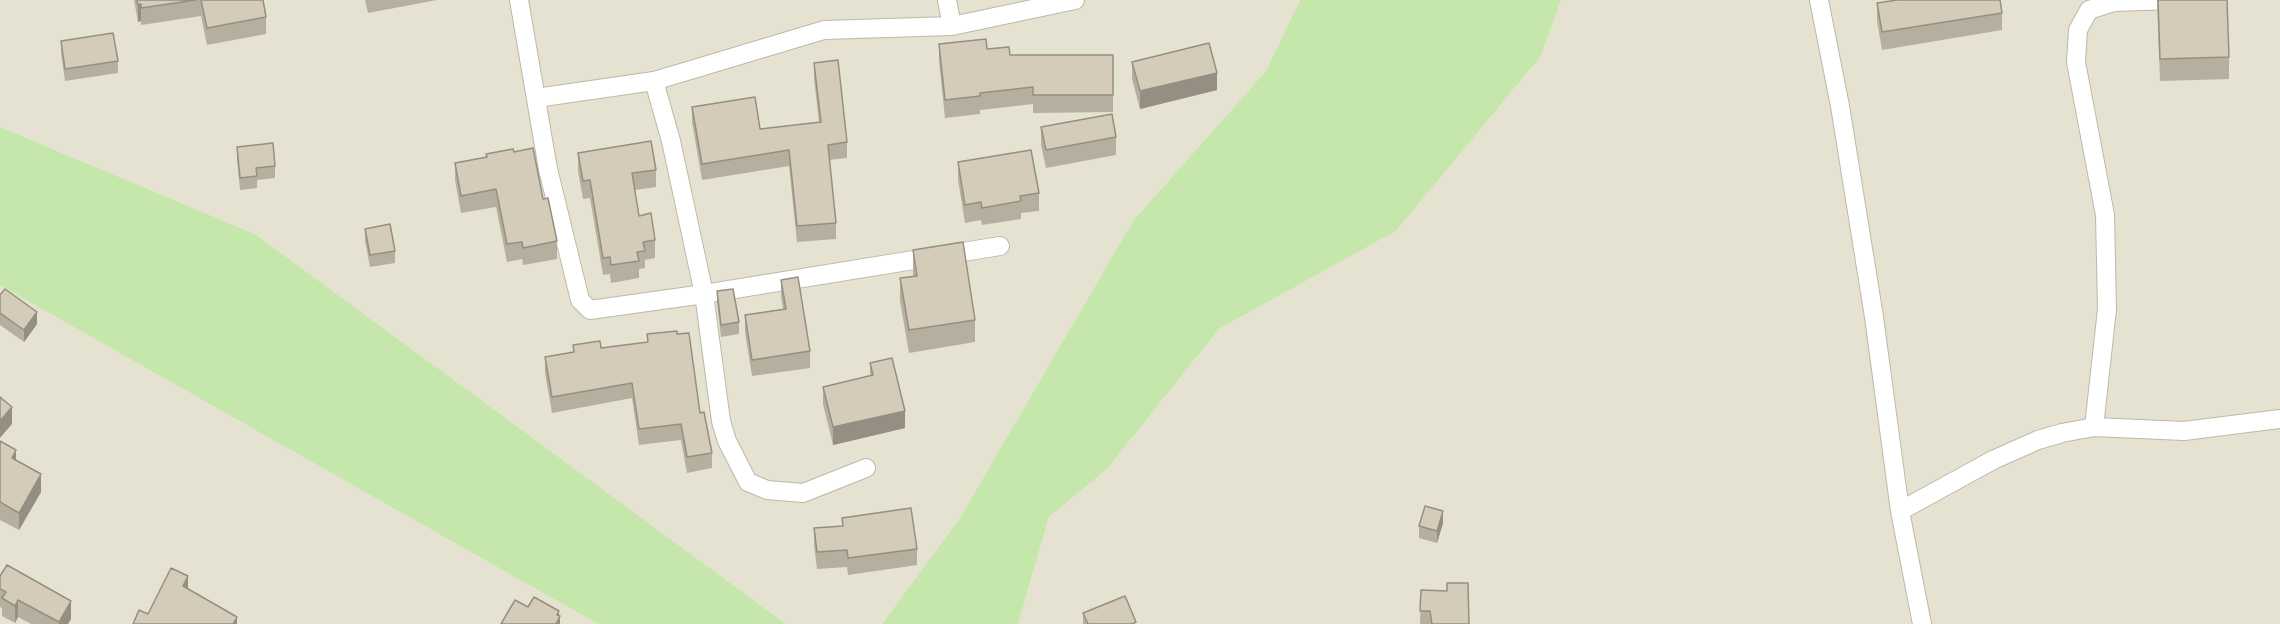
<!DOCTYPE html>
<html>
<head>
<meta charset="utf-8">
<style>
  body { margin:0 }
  canvas { display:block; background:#f2efe3 }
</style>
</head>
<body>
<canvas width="2280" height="624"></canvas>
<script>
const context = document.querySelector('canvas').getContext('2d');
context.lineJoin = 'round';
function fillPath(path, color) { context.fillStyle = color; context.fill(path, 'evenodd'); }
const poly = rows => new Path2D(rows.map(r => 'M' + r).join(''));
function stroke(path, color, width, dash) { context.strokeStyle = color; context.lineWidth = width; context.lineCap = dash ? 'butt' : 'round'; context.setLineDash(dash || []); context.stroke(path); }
const residential = poly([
  [0,0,1300,0,1266,71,1133,221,958,521,882,624,786,624,255,234,0,127],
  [1561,0,2280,0,2280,624,1018,624,1049,517,1107,469,1219,329,1396,231,1541,56],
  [0,285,18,294,598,624,0,624]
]);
const green = poly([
  [1300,0,1561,0,1541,56,1396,231,1219,329,1107,469,1049,517,1018,624,882,624,958,521,1133,221,1266,71],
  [0,127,255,234,786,624,598,624,0,285]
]);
const minor = poly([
  [519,0,548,169,580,300,590,310,704,294,1000,246],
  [947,0,952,26],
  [1819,0,1840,106,1874,317,1900,511,1922,624],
  [654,81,671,141,704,294,721,421,727,441,748,482,767,490,803,493,866,468],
  [536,98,654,81,824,30,952,26,1075,0],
  [2094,427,2107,309,2105,215,2076,62,2078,30,2089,10,2114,2,2172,0],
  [1900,511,1993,460,2038,440,2062,433,2094,427,2184,431,2280,419]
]);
const wall = poly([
  [134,0,263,0,266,17,266,34,207,45,201,16,141,25,141,21,138,22],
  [365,0,437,0,368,13],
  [2157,0,2229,57,2229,79,2160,81],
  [1877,3,2002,13,2002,30,1882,50,1877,21],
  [61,41,118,61,118,73,65,81,61,53],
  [939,44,987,49,1010,55,1113,55,1113,112,1033,113,1033,104,980,110,980,114,945,118,939,61],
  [1132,62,1217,90,1140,109,1132,79],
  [814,63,847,142,847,158,829,160,836,223,836,239,797,242,789,166,702,180,692,122,692,107,760,129,819,122,814,79],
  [1041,127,1116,137,1116,155,1046,168,1041,145],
  [237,147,275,166,275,178,257,180,257,188,240,190,237,159],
  [514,152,543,199,557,241,557,259,523,265,522,259,507,262,496,207,461,213,455,180,455,163,486,157,486,154],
  [578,153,656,170,656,187,635,190,639,216,655,240,655,258,645,260,645,268,639,269,639,278,611,283,610,274,603,275,590,198,583,199,578,171],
  [958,162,1039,193,1039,211,1021,213,1021,219,982,225,981,220,965,223,958,180],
  [365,229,395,251,395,263,370,267,365,241],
  [913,250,975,320,975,342,909,353,900,301,900,278,913,276],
  [781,280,810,351,810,368,752,376,745,332,745,315,783,309,781,296],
  [717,291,739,322,739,334,721,337,717,303],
  [0,295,37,324,24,342,0,325],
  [647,334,677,334,712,453,712,468,687,473,681,440,639,445,632,398,552,413,545,373,545,357,573,352,573,345,601,348,647,342],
  [870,363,905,428,833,445,823,404,823,387,870,376],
  [0,441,41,492,19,530,0,520],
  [842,518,917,549,917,565,848,575,847,567,817,569,814,545,814,528,842,526],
  [1443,523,1437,543,1419,538,1419,526],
  [0,576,71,619,68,624,31,624,18,617,15,623,2,616,2,608,0,607],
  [1421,590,1469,624,1420,624],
  [1083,613,1136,624,1083,624]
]);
const shadedWall = poly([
  [141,4,141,21,138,22,138,5],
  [1217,73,1217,90,1140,109,1140,91],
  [37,312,37,324,24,342,24,330],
  [12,407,12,424,0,438,0,421],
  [905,411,905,428,833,445,833,427],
  [16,450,16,468,12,458],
  [41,474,41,492,19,530,19,513],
  [1443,511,1443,523,1437,543,1437,531],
  [188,576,188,592,183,586],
  [18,600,18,617,15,623,15,606],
  [71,601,71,619,68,624,59,624,59,622],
  [559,611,559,619,560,616,560,624,556,624,557,615],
  [237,617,237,624,233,624]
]);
const building = poly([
  [137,0,196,0,141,8,141,4,138,5,137,0],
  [201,0,263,0,266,17,207,28,201,0],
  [1897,0,2000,0,2002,13,1882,32,1877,3,1897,0],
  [2158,0,2227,0,2229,57,2160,59,2158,0],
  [113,33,118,61,65,69,61,41,113,33],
  [986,39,987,49,1009,47,1010,55,1113,55,1113,95,1033,95,1033,87,980,93,980,96,945,100,939,44,986,39],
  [1209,43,1217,73,1140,91,1132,62,1209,43],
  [838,60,847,142,828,145,836,223,797,226,789,150,702,164,692,107,755,97,760,129,821,122,814,63,838,60],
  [1112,114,1116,137,1046,150,1041,127,1112,114],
  [651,141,656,170,632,173,639,216,651,213,655,240,643,242,645,251,637,252,639,261,611,265,610,257,603,258,590,180,583,181,578,153,651,141],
  [273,143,275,166,256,168,257,176,240,178,237,147,273,143],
  [533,148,543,199,548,198,557,241,523,248,522,242,507,244,496,189,461,196,455,163,487,157,486,154,513,149,514,152,533,148],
  [1031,150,1039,193,1020,196,1021,201,982,208,981,202,965,205,958,162,1031,150],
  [390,224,395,251,370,255,365,229,390,224],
  [963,242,975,320,909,330,900,278,917,276,913,250,963,242],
  [798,277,810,351,752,360,745,315,786,309,781,280,798,277],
  [5,289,37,312,24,330,0,313,0,295,5,289],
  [733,289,739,322,721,325,717,291,733,289],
  [677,331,677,334,689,333,700,413,704,412,712,453,687,457,681,424,639,429,632,383,552,397,545,357,574,352,573,345,600,341,601,348,648,342,647,334,677,331],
  [892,358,905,411,833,427,823,387,873,375,870,363,892,358],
  [0,397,12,407,0,421,0,397],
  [0,441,16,450,12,458,41,474,19,513,0,502,0,441],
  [1425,506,1443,511,1437,531,1419,526,1425,506],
  [911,508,917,549,848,558,847,550,817,552,814,528,843,526,842,518,911,508],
  [7,565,71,601,59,622,18,600,15,606,2,598,6,592,0,589,0,576,7,565],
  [171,568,188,576,183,586,237,617,233,624,133,624,139,610,148,614,171,568],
  [1447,583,1468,583,1469,624,1432,624,1430,611,1420,611,1421,590,1447,591,1447,583],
  [1125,596,1136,622,1132,624,1088,624,1083,613,1125,596],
  [534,597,559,611,557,615,560,616,556,624,501,624,515,600,528,607,534,597]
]);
fillPath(residential, '#e6e2d1');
fillPath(green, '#c6e7ab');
stroke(minor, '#bdb8a6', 20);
stroke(minor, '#fff', 18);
fillPath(wall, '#b6af9f');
fillPath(shadedWall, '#948f82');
fillPath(building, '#d4ccb9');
stroke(building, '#948f82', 1.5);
</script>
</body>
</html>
